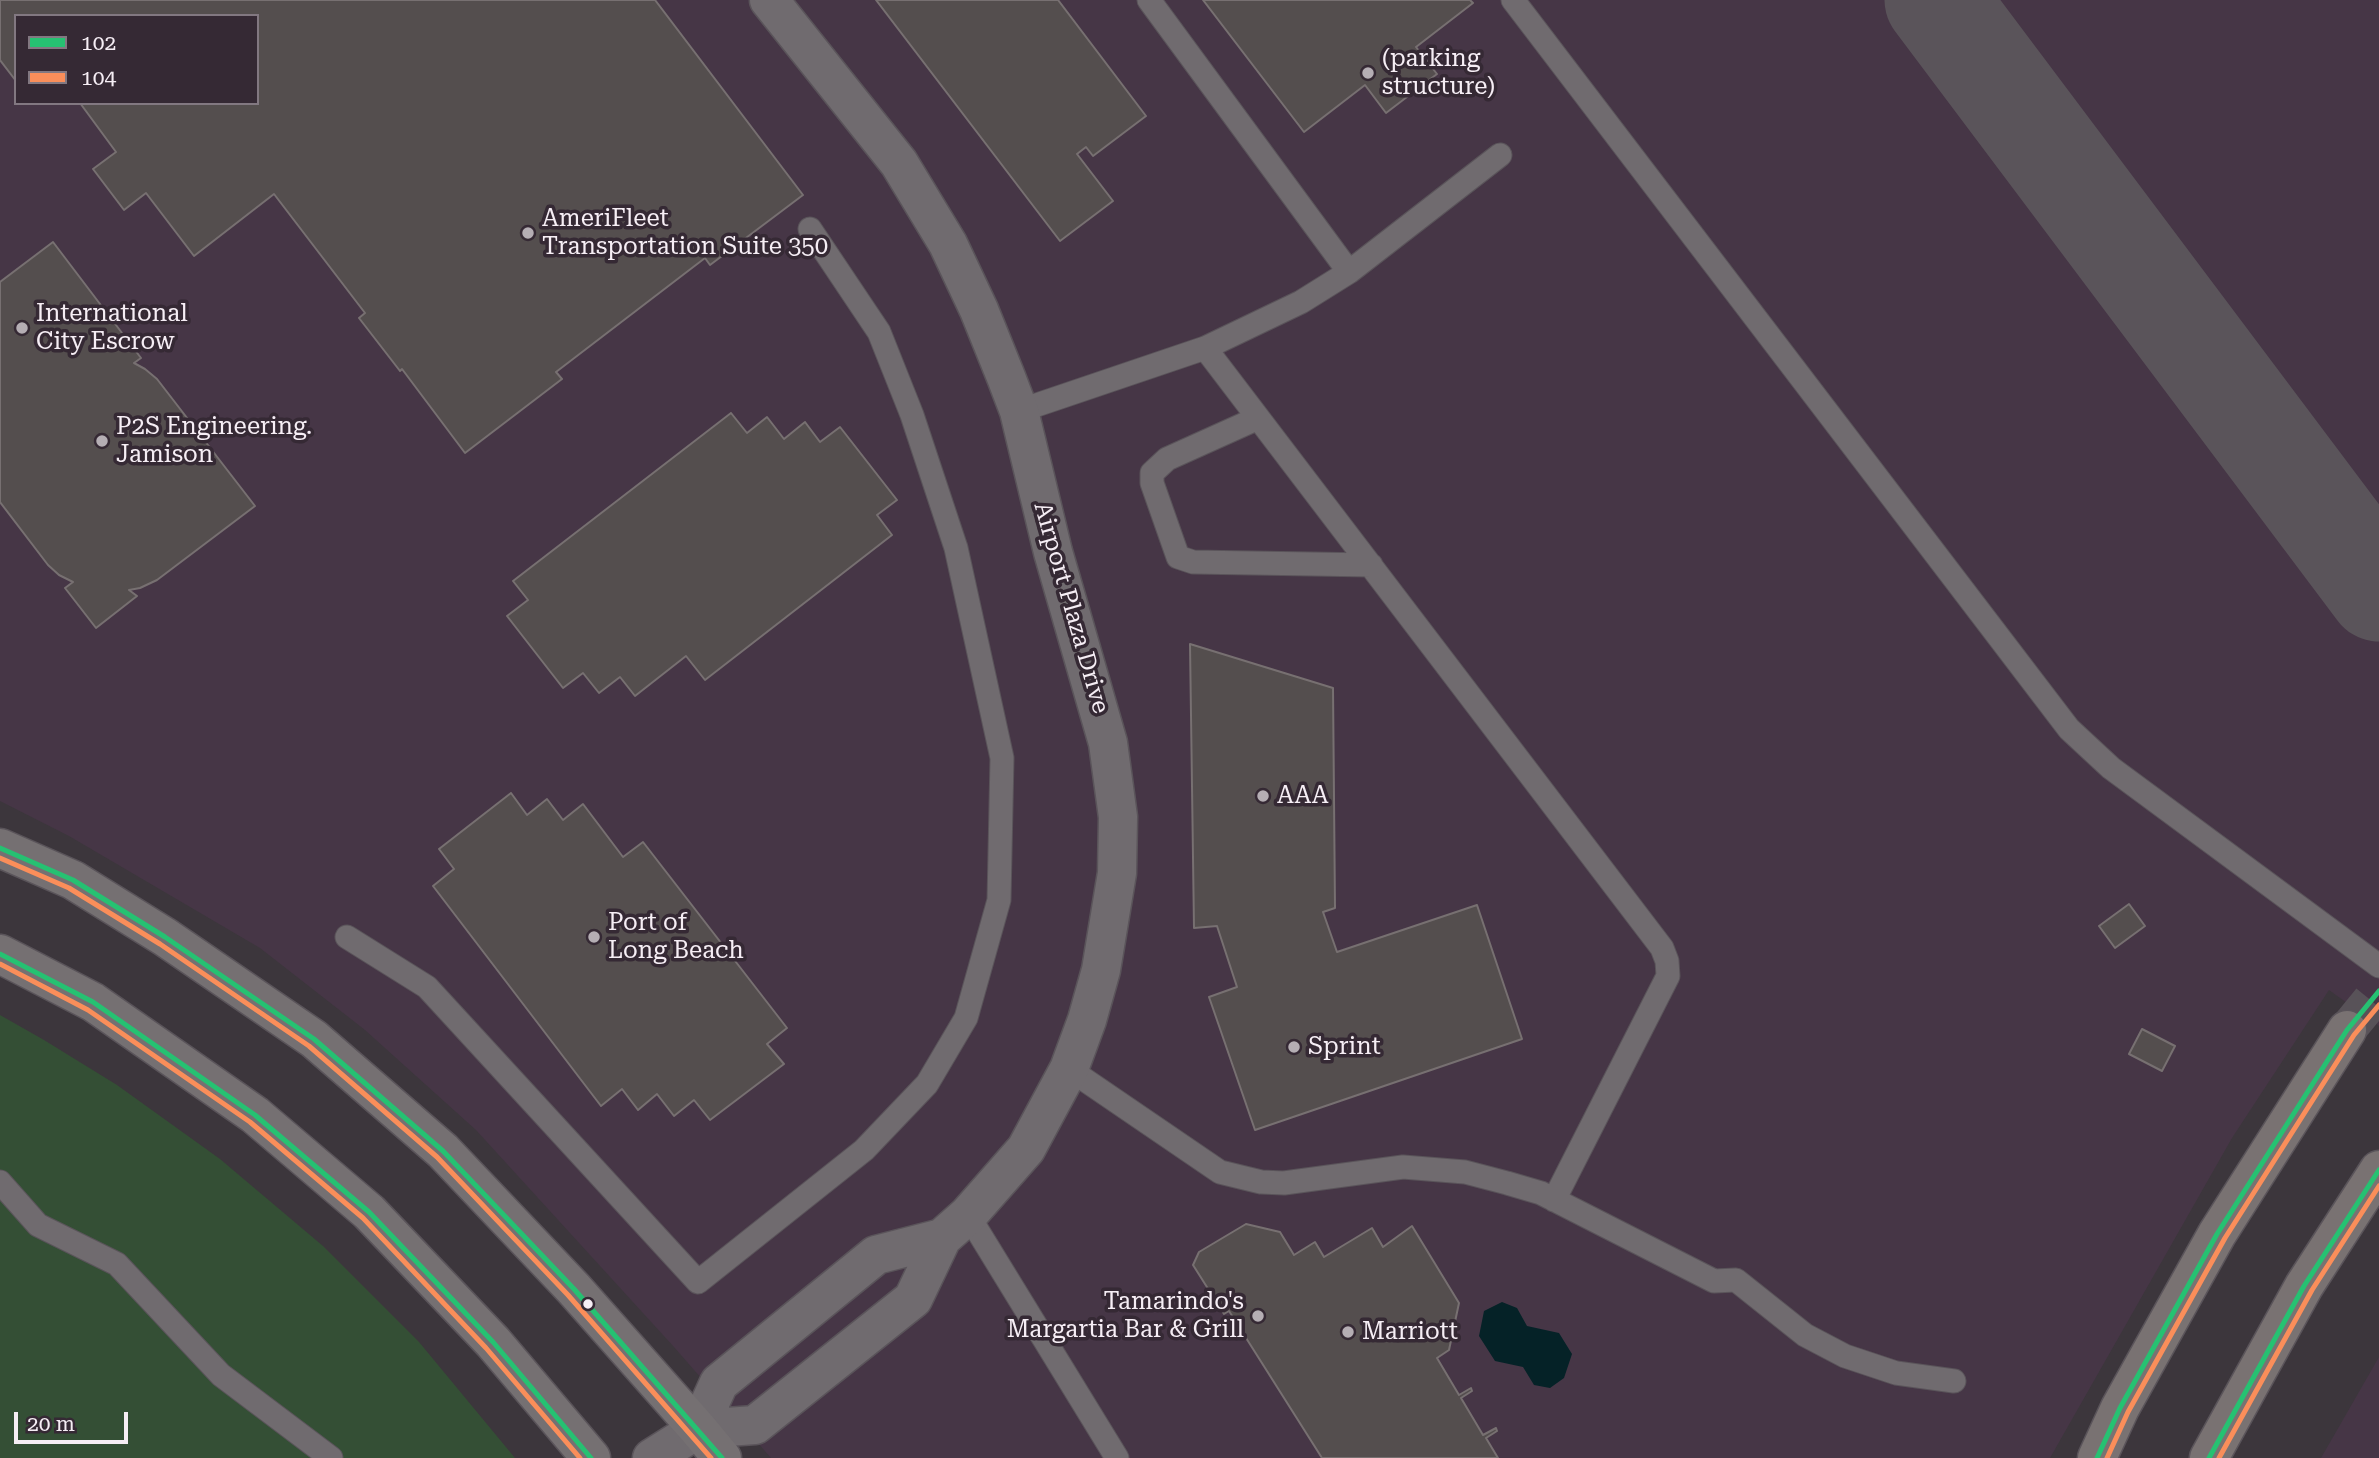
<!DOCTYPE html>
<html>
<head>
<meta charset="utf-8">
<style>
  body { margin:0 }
  #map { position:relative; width:2379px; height:1458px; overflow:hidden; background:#3c363c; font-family:"Roboto Serif",serif }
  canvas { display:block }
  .legend { position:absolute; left:14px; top:14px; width:245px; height:91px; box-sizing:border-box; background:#352934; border:2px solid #827881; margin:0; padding:9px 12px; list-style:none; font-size:21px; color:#f6eef5 }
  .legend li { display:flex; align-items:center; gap:14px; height:35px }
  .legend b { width:35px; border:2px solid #827881 }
  .scale { position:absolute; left:14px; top:1412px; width:114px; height:32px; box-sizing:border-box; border:4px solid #f6eef5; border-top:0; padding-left:9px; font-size:21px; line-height:24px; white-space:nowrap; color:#f6eef5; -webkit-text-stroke:5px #352934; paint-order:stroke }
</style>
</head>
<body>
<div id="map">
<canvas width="2379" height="1458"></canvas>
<ul class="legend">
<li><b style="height:9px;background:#26c172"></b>102</li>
<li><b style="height:9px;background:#fa8e5a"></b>104</li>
</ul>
<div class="scale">20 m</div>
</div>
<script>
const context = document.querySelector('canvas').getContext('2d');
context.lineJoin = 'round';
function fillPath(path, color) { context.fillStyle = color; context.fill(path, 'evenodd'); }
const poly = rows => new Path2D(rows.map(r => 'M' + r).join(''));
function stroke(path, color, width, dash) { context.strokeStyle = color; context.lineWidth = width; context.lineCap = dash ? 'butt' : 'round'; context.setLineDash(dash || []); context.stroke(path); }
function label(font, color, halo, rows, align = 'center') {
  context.font = font + ' "Roboto Serif",serif'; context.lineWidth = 7; context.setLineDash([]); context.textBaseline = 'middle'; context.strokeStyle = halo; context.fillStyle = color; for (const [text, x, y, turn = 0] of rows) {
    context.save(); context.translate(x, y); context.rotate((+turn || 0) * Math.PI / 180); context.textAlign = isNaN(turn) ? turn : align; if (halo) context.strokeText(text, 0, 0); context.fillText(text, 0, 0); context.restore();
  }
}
const built = poly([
  [0,0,2379,0,2379,1026,2329,990,2232,1138,2050,1458,771,1458,674,1347,476,1130,365,1030,260,948,69,836,0,801],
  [16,16,257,16,257,103,16,103],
  [2379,1357,2379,1458,2321,1458]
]);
const green = poly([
  [0,1015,44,1040,117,1085,220,1159,323,1246,419,1342,515,1458,0,1458]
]);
const water = poly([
  [1502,1302,1517,1308,1527,1326,1559,1333,1572,1354,1564,1378,1550,1388,1534,1385,1523,1367,1495,1361,1479,1336,1484,1311]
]);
const taxiway = poly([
  [1936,0,2379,590]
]);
const building = poly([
  [0,0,655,0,803,195,710,265,705,258,556,372,562,379,465,453,402,369,400,371,359,318,365,313,274,194,194,256,146,193,124,210,93,169,116,152,80,103,257,103,257,16,16,16,16,81,0,60,0,0],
  [876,0,1058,0,1146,116,1093,156,1086,147,1077,154,1113,201,1060,241,876,0],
  [1203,0,1470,0,1473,3,1416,47,1437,74,1386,113,1365,85,1304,132,1203,0],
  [53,242,141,358,134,363,145,369,157,379,255,506,157,580,140,588,129,590,137,596,96,628,65,588,73,582,59,575,48,565,0,502,0,282,53,242],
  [731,413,747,433,767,417,784,439,805,422,820,442,840,427,897,500,877,515,892,535,705,680,686,656,635,696,620,677,599,693,583,673,563,688,507,616,528,600,513,581,731,413],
  [1190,644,1333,688,1335,908,1323,912,1337,952,1477,905,1522,1039,1255,1130,1209,997,1237,987,1217,926,1194,928,1190,644],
  [511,793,527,815,547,799,563,820,583,804,623,857,643,842,787,1028,767,1044,784,1064,710,1120,694,1100,674,1116,657,1094,638,1110,622,1089,601,1106,433,886,454,869,439,849,511,793],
  [2129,904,2145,926,2115,948,2099,926,2129,904],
  [2142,1029,2175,1046,2162,1071,2129,1054,2142,1029],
  [1246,1224,1280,1232,1294,1255,1315,1242,1324,1257,1372,1228,1383,1247,1412,1226,1459,1303,1449,1350,1437,1358,1459,1395,1471,1388,1472,1391,1461,1398,1483,1435,1496,1428,1497,1431,1486,1438,1498,1458,1322,1458,1229,1311,1224,1314,1193,1265,1199,1252,1246,1224]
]);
const primaryTunnel = poly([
  [2347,1030,2379,991]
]);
const service = poly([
  [1149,0,1349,272],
  [1513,0,2069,729,2111,768,2379,966],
  [1205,348,1662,948,1667,961,1668,976,1554,1200],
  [1019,411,1205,348,1301,302,1349,272,1500,155],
  [1258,418,1167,459,1152,473,1152,483,1178,557,1193,562,1371,565],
  [347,937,427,987,698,1282,864,1150,927,1084,966,1018,999,900,1002,758,956,548,912,415,879,332,810,229],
  [1069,1069,1220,1172,1261,1182,1284,1183,1403,1167,1465,1172,1507,1183,1541,1193,1714,1281,1736,1280,1805,1335,1845,1356,1896,1373,1954,1381],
  [0,1182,38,1225,117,1264,221,1375,331,1458],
  [968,1215,1117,1458]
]);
const minor = poly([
  [698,1429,719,1383,876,1255,942,1238],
  [652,1458,698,1429,755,1425,913,1299,942,1238,968,1215,1026,1149,1069,1069,1087,1020,1101,970,1117,873,1118,817,1108,743,1053,552,1019,411,1006,377,979,310,948,244,899,163,769,0]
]);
const secondary = poly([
  [0,848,73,880,165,937,314,1039,443,1151,574,1289,698,1429,722,1458],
  [0,954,93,1002,255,1115,369,1212,493,1342,591,1458]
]);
const primary = poly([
  [2097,1458,2120,1408,2217,1234,2347,1030],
  [2209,1458,2304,1286,2379,1170]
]);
const bus1 = poly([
  [0,848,73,880,165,937,314,1039,443,1151,574,1289,722,1458],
  [0,954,93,1002,255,1115,369,1212,493,1342,591,1458],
  [2097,1458,2120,1408,2217,1234,2347,1030,2379,991],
  [2209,1458,2304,1286,2379,1170]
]);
const bus2 = poly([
  [0,858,69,888,160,944,309,1046,437,1157,568,1295,711,1458],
  [0,964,88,1010,250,1122,363,1218,486,1348,580,1458],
  [2107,1458,2128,1412,2225,1238,2354,1035,2379,1005],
  [2219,1458,2312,1290,2379,1186]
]);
const markers = [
  [1368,73,7,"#b5aeb4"],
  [528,233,7,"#b5aeb4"],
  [22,328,7,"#b5aeb4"],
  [102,441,7,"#b5aeb4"],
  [1263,796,7,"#b5aeb4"],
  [594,937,7,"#b5aeb4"],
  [1294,1047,7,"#b5aeb4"],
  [588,1304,6,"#f6eef5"],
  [1258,1316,7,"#b5aeb4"],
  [1348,1332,7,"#b5aeb4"]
];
const poiNames = [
  ["(parking",1382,59],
  ["structure)",1382,87],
  ["AmeriFleet",542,219],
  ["Transportation Suite 350",542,247],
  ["International",36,314],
  ["City Escrow",36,342],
  ["P2S Engineering.",116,427],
  ["Jamison",116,455],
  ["AAA",1277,796],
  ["Port of",608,923],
  ["Long Beach",608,951],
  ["Sprint",1308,1047],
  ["Tamarindo's",1244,1302,"right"],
  ["Margartia Bar & Grill",1244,1330,"right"],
  ["Marriott",1362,1332]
];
const streetNames = [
  ["Airport Plaza Drive",1071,608,74]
];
fillPath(built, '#463646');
fillPath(green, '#344f35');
fillPath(water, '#052227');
stroke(taxiway, '#5a545a', 103);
fillPath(building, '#544e4e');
stroke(building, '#777071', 2);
stroke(primaryTunnel, '#585258', 38, [38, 19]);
stroke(service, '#5a545a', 25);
stroke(minor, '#5a545a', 41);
stroke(secondary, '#5a545a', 41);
stroke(primary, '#5a545a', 41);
stroke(service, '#706b6f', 23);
stroke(minor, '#706b6f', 38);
stroke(secondary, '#757072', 38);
stroke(primary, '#797272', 38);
stroke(bus1, '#26c172', 5);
stroke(bus2, '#fa8e5a', 5);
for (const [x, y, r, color] of markers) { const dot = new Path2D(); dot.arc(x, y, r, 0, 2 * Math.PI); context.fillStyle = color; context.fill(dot); stroke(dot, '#352934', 2.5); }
label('24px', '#f6eef5', '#352934', poiNames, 'left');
label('24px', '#f6eef5', '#352934', streetNames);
</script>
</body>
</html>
